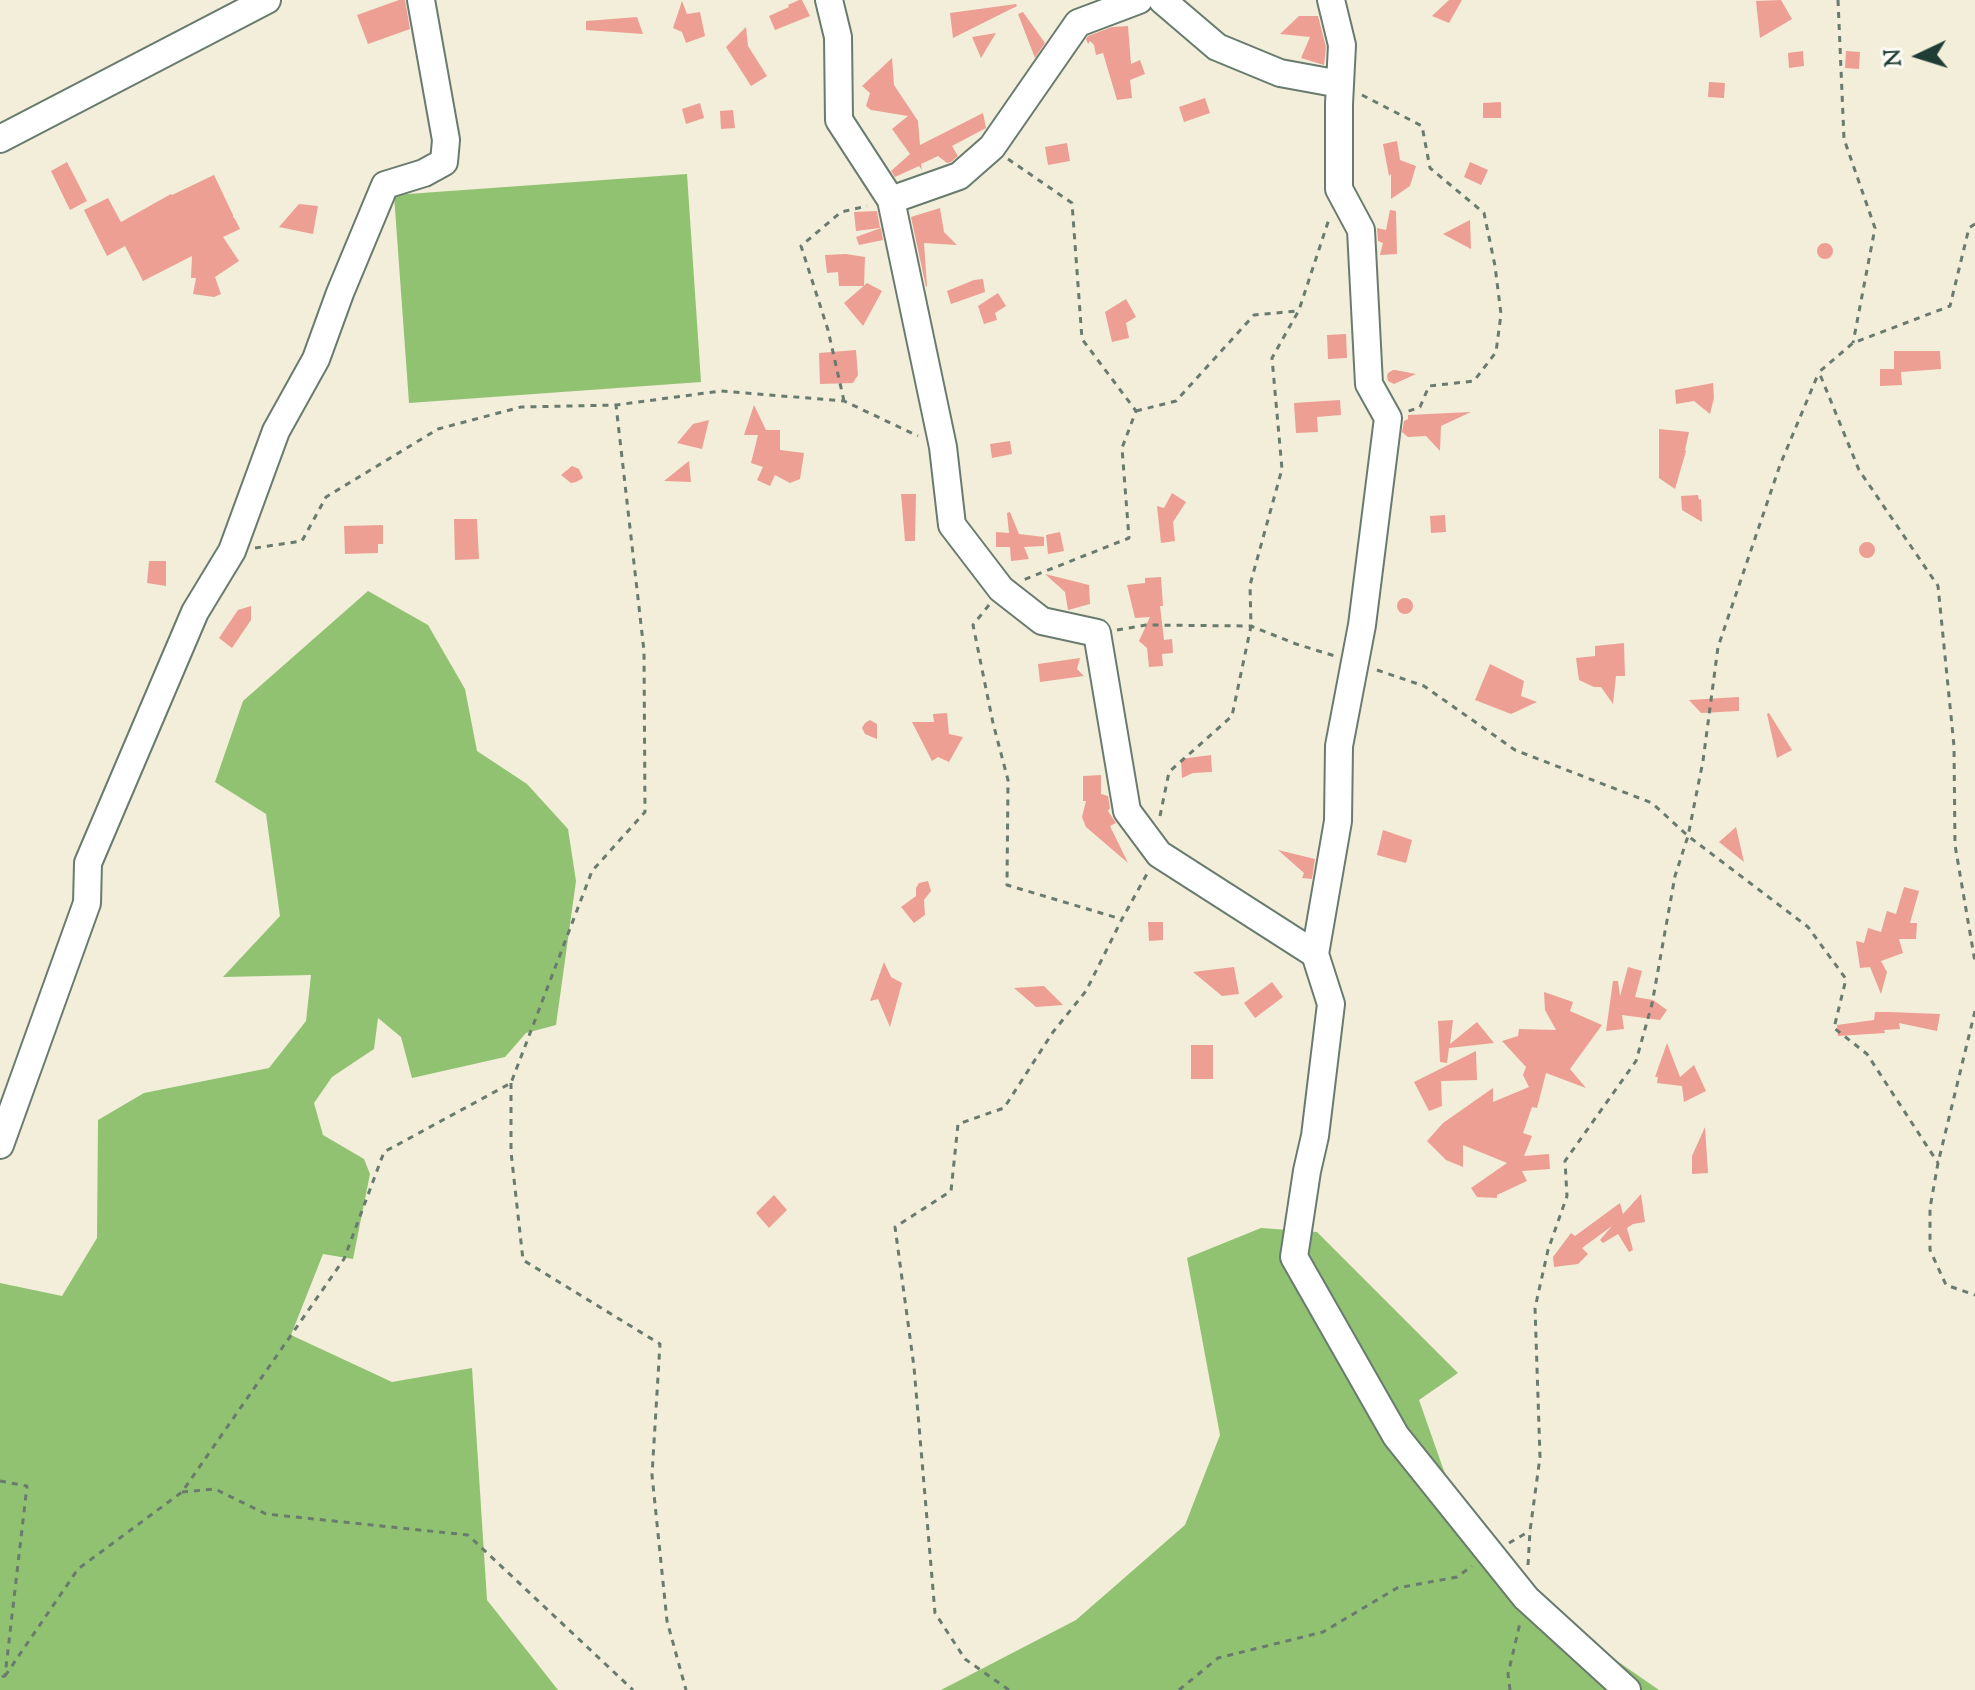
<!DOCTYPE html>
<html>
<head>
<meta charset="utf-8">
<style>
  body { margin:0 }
  #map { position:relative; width:1975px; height:1690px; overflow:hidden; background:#f2eed9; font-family:"Sorts Mill Goudy",serif }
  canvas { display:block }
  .north { position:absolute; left:1879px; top:16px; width:80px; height:80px; -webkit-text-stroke:6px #fdfcf7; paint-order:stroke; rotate:266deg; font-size:22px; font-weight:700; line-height:32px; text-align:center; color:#1f3d34 }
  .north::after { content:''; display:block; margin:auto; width:28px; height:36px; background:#1f3d34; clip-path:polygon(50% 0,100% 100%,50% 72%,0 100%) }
</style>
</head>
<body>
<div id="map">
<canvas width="1975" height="1690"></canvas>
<div class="north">N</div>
</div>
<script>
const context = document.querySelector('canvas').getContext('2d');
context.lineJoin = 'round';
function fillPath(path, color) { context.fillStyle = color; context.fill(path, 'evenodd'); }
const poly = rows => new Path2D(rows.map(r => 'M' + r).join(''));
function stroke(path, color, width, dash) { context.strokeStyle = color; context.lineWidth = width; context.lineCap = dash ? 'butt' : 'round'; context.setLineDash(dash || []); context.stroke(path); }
const green = poly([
  [687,174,701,382,409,403,394,195],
  [368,591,428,625,465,689,477,751,527,784,568,829,576,881,556,1025,526,1033,505,1057,412,1078,401,1037,378,1018,374,1049,332,1077,314,1103,323,1135,364,1159,370,1174,353,1259,323,1254,291,1335,392,1382,472,1368,487,1600,558,1690,0,1690,0,1283,62,1296,97,1238,98,1120,144,1093,269,1068,306,1021,311,975,223,977,280,916,266,814,215,782,243,701],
  [1261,1228,1317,1232,1458,1373,1419,1400,1470,1545,1536,1605,1659,1690,941,1690,1076,1620,1185,1525,1220,1435,1187,1258]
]);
const building = poly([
  [399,0,405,0,410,29,368,44,357,15],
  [799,0,802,0,810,16,775,30,769,16,789,7,788,5],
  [1449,0,1462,0,1449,23,1432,16],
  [1781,0,1792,19,1760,38,1756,1],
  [682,1,687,14,700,12,705,36,686,43,682,32,673,28],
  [1016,4,1017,6,953,38,950,13],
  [1023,12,1045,43,1035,58,1018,14],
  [1299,16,1318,16,1326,47,1324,65,1301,58,1310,37,1280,34],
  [637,17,643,34,586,30,586,21],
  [1128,26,1131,64,1140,60,1145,74,1130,80,1132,98,1117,100,1103,53,1096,55,1094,45,1090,41,1088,44,1086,39,1088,36,1112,27],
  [746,27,748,46,767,76,751,86,726,47],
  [996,33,981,58,972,37],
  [1803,51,1804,66,1789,68,1788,53],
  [1846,51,1860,52,1859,69,1845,68],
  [892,58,894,85,918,121,920,145,983,113,986,128,952,146,958,156,951,162,947,163,938,156,921,164,922,170,919,166,895,177,891,171,910,154,892,129,908,116,871,110,866,106,870,93,862,86],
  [1709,82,1725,83,1724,98,1708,97],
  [1205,98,1210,113,1184,122,1179,107],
  [1501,102,1501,118,1483,118,1483,103],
  [700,103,704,118,686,124,682,109],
  [733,110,735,128,721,129,720,111],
  [1397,141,1400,160,1416,166,1410,186,1391,199,1391,174,1389,176,1383,144],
  [1067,143,1070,161,1048,165,1045,147],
  [67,162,87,201,70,210,51,171],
  [1470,162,1488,170,1481,185,1464,177],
  [214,175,233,215,233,217,235,219,240,229,223,237,239,261,215,277,221,294,214,297,193,294,196,278,191,278,192,256,143,281,125,246,107,256,84,210,108,198,121,222,171,194,172,195],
  [299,204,318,206,313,234,279,227],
  [940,208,944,232,957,245,924,243,927,286,926,287,911,217],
  [1390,210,1396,211,1397,254,1380,255,1383,243,1378,241,1377,228,1386,230],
  [877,211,880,228,856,231,854,212],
  [1470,220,1471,249,1443,234],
  [881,228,883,240,859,245,856,237],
  '1817 251a8 8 0 1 1 16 0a8 8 0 1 1-16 0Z',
  [846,254,865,257,864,286,839,286,838,272,827,273,825,255],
  [983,279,985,292,951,304,947,291,974,280],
  [867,283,882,291,863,326,844,303],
  [998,293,1006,306,995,313,997,320,984,324,978,306],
  [1126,299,1136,317,1126,323,1129,338,1112,342,1105,312],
  [1346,334,1347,358,1328,359,1327,335],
  [856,350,858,375,853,383,820,384,819,353],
  [1894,351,1940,351,1941,369,1901,372,1902,385,1880,386,1880,369,1894,369],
  [1393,370,1395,370,1416,374,1394,384,1388,381,1387,376,1388,373],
  [1713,383,1714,398,1710,414,1694,401,1676,404,1675,390],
  [1340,400,1341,415,1317,417,1318,432,1296,433,1294,403],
  [754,405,766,430,780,430,780,450,804,453,800,479,790,483,775,475,770,486,757,480,763,467,751,463,758,435,744,435],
  [1471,412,1441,426,1440,451,1426,436,1408,437,1402,432,1404,421,1408,419,1408,415],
  [709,420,702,449,677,443,693,424],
  [1659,429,1689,432,1685,450,1686,451,1675,489,1659,478],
  [1010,441,1012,454,992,458,990,444],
  [689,461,691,482,664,481],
  [572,466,579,469,583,478,576,482,571,483,561,475],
  [1172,493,1186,502,1173,522,1175,541,1161,543,1157,506,1164,508],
  [901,494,916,494,915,541,905,541],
  [1698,495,1699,500,1701,499,1702,522,1682,510,1681,496],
  [1010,512,1019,534,1044,537,1044,546,1024,547,1029,559,1011,561,1010,547,996,547,996,532,1009,533,1007,513],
  [1445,515,1446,532,1431,533,1430,516],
  [454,519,477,519,479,559,455,560],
  [383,525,383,544,378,544,378,553,345,554,344,526],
  [1060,532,1064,551,1048,554,1046,535],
  '1859 550a8 8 0 1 1 16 0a8 8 0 1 1-16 0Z',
  [149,561,166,561,166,586,147,583],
  [1045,574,1089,585,1090,604,1068,610,1065,592],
  [1161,577,1163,606,1160,606,1164,640,1172,639,1173,653,1162,654,1163,666,1149,667,1147,648,1139,641,1150,617,1135,618,1127,585,1145,583,1145,578],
  '1397 606a8 8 0 1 1 16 0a8 8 0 1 1-16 0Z',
  [251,606,251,620,232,648,219,638,238,610],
  [1624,643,1625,676,1616,676,1613,704,1601,687,1594,687,1579,680,1576,658,1595,656,1595,646],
  [1080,658,1077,669,1084,676,1040,682,1038,664],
  [1490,664,1524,681,1521,696,1537,702,1511,714,1475,700],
  [1739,697,1739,711,1701,713,1689,700],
  [947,713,949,734,963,737,949,762,938,757,932,761,912,722,934,722,933,714],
  [1769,713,1792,750,1777,758,1767,714],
  [870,720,877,724,877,739,865,734,862,728,865,723],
  [1211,755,1212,772,1193,773,1182,778,1181,759],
  [1101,775,1101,794,1108,796,1110,808,1108,811,1116,823,1110,826,1128,863,1086,827,1082,817,1086,801,1083,801,1083,776],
  [1736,827,1744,862,1719,842],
  [1383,830,1412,840,1406,863,1377,855],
  [1278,850,1315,859,1312,879,1302,878,1304,873],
  [928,881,931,891,924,900,925,915,914,923,901,907,916,896,916,888,919,883],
  [1904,887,1919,891,1910,923,1917,923,1916,939,1899,939,1903,953,1881,961,1887,972,1881,994,1870,967,1860,968,1856,941,1864,943,1868,928,1881,932,1887,911,1896,914],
  [1148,922,1163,922,1163,940,1149,941],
  [884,962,891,977,902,983,890,1027,878,999,870,1001],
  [1234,967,1239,994,1222,996,1193,972],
  [1628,967,1642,971,1635,997,1653,1000,1667,1010,1660,1020,1622,1015,1624,1029,1606,1031,1613,981,1618,981,1620,996],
  [1272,982,1283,997,1255,1018,1244,1003],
  [1044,986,1063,1005,1036,1007,1014,988],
  [1544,992,1573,1002,1570,1011,1602,1025,1570,1069,1586,1088,1546,1073,1537,1108,1532,1107,1523,1133,1532,1136,1524,1156,1549,1154,1550,1169,1522,1171,1527,1181,1497,1195,1497,1198,1477,1197,1471,1188,1507,1163,1463,1145,1463,1167,1446,1160,1427,1141,1443,1123,1493,1088,1493,1102,1529,1087,1523,1075,1526,1067,1502,1041,1518,1036,1519,1029,1556,1030,1545,1010],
  [1875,1012,1889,1012,1940,1014,1937,1031,1899,1023,1900,1029,1884,1030,1885,1033,1838,1036,1837,1025,1874,1020],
  [1453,1020,1450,1044,1477,1022,1494,1043,1449,1048,1447,1063,1440,1062,1438,1021],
  [1667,1043,1680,1077,1694,1065,1706,1091,1684,1102,1682,1086,1657,1083,1658,1077,1655,1077],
  [1191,1045,1213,1045,1213,1079,1191,1079],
  [1476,1051,1477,1080,1441,1081,1442,1106,1429,1111,1414,1082],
  [1705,1127,1708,1173,1692,1174,1692,1156],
  [1641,1194,1645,1222,1633,1224,1627,1228,1633,1250,1629,1252,1618,1234,1603,1243,1600,1240,1612,1226,1582,1248,1588,1254,1578,1264,1554,1267,1553,1257,1571,1233,1575,1236,1620,1203,1623,1214],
  [774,1195,787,1210,769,1228,756,1213]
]);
const path = poly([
  [1838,0,1844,139,1875,228,1853,343],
  [1362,95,1422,126,1430,168,1484,213,1495,266,1501,314,1496,352,1474,381,1429,386,1420,407,1406,412],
  [1008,159,1072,203,1082,339,1136,411,1122,448,1129,538,1023,580],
  [1975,224,1969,228,1950,306,1853,343,1819,372,1859,470,1938,586,1954,746,1955,845,1975,962],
  [844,401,828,330,801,246,841,212,867,206],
  [1136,411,1176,401,1254,315,1297,311],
  [255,548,302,541,326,497,438,429,521,407,616,405,721,391,844,401,918,436],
  [989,605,973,625,993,723,1008,780,1007,885,1121,919],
  [1117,630,1146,625,1251,626,1296,644,1335,656],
  [1377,670,1424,686,1515,750,1652,803,1688,836,1808,927,1846,979,1834,1028,1867,1054,1938,1163],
  [1160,816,1169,772,1232,716,1251,626,1250,585,1282,469,1272,358,1299,310,1329,219],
  [1975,1011,1938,1163,1930,1208,1930,1250,1946,1285,1975,1295],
  [511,1083,511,1152,523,1260,660,1344,652,1475,667,1621,686,1690],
  [0,1481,27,1486,5,1676,0,1677],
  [182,1492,215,1489,266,1514,468,1535,633,1690],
  [1509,1543,1530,1531],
  [1528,1565,1530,1531,1540,1457,1535,1308,1548,1250,1567,1196,1565,1161,1636,1061,1652,1004,1675,876,1688,836,1703,761,1718,647,1780,465,1819,372],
  [5,1676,78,1569,182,1492,344,1259,384,1152,511,1083,592,871,645,812,644,651,616,405],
  [1009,1690,965,1659,935,1613,914,1367,895,1227,951,1191,958,1124,1004,1108,1053,1032,1086,991,1122,919,1148,872],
  [1179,1690,1218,1658,1323,1632,1397,1588,1457,1577,1472,1566],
  [1510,1690,1508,1674,1520,1623]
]);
const minor = poly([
  [829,0,838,37,839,120,891,200],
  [1139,0,1078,23,992,147,959,176,891,200,943,447,952,525,1001,589,1042,621,1097,633,1127,811,1159,854,1315,954],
  [1162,0,1217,47,1280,73,1340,84],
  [1331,0,1342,45,1339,104,1339,189,1361,230,1369,384,1388,418,1362,625,1339,746,1338,821,1315,954,1331,1004,1315,1136,1307,1171,1294,1257,1396,1436,1526,1598,1627,1690],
  [0,139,267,0],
  [0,1145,87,903,88,863,195,612,232,551,276,431,316,359,340,293,385,185,424,173,444,162,446,140,421,0]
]);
fillPath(green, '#91c272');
fillPath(building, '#ed9f93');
stroke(minor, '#697b6e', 30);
stroke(path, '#697b6e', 3, [6, 6]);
stroke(minor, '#fff', 26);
</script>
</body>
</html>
